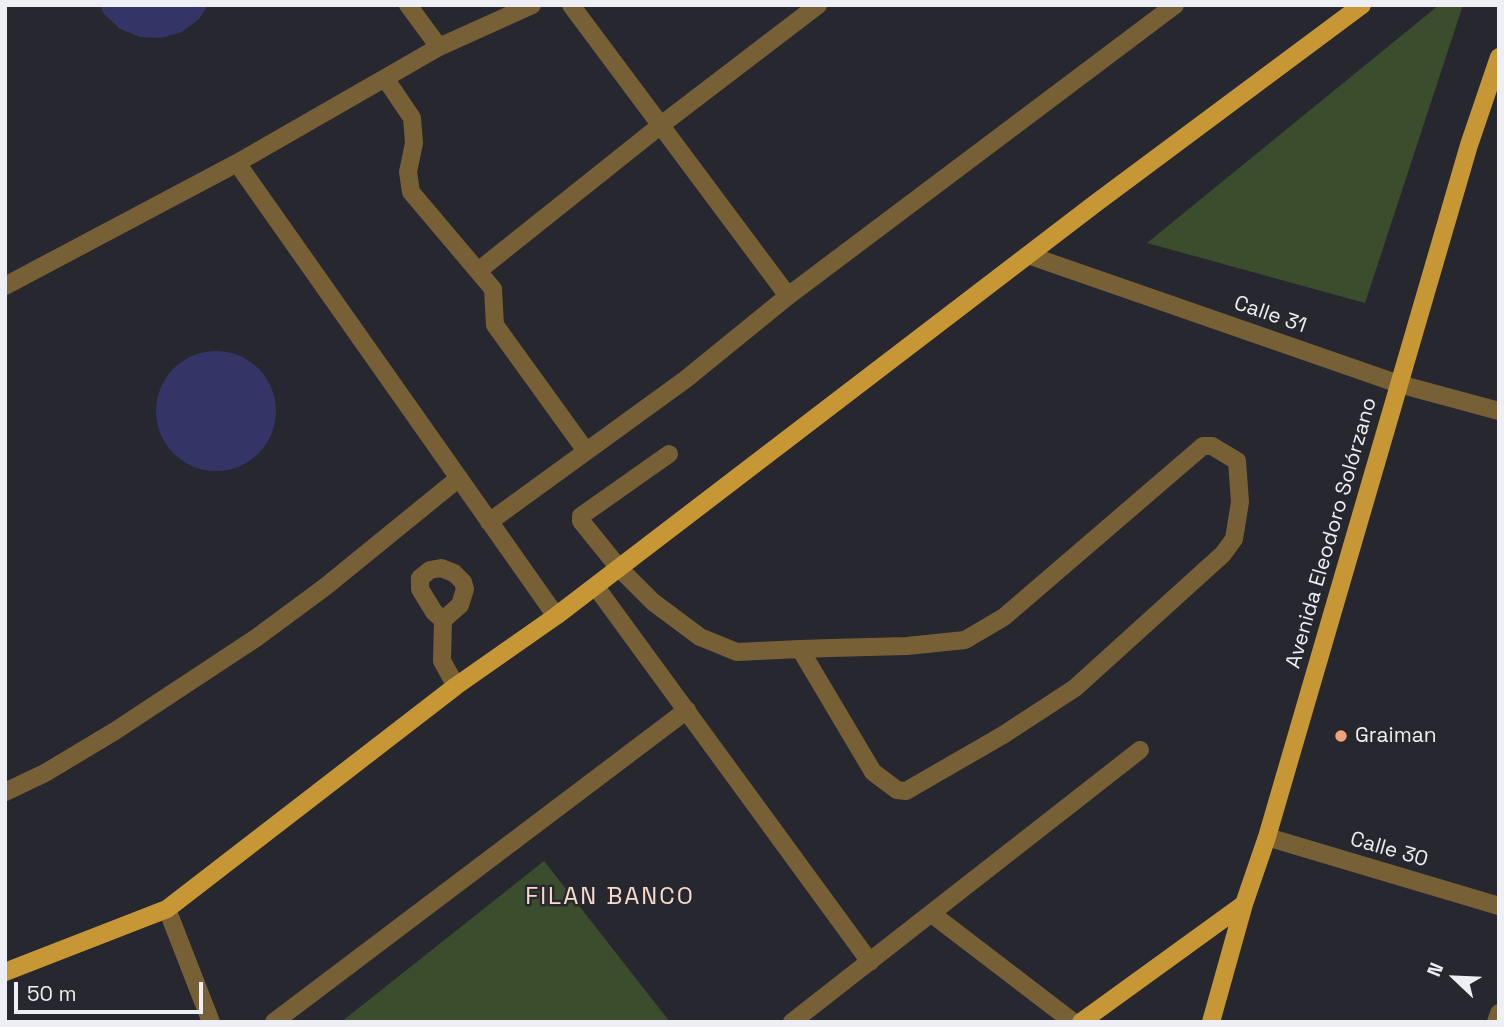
<!DOCTYPE html>
<html>
<head>
<meta charset="utf-8">
<style>
  body { margin:0 }
  #map { position:relative; width:1504px; height:1027px; overflow:hidden; background:#26272f; font-family:"Space Grotesk",sans-serif }
  canvas { display:block }
  .frame { position:absolute; inset:0; border:7px solid #eeeff4; pointer-events:none }
  .north { position:absolute; left:1420px; top:943px; width:70px; height:70px; -webkit-text-stroke:5px #26272f; paint-order:stroke; rotate:293deg; font-size:19px; font-weight:700; line-height:28px; text-align:center; color:#eeeff4 }
  .north::after { content:''; display:block; margin:auto; width:24px; height:32px; background:#eeeff4; clip-path:polygon(50% 0,100% 100%,50% 72%,0 100%) }
  .scale { position:absolute; left:14px; top:982px; width:189px; height:32px; box-sizing:border-box; border:4px solid #eeeff4; border-top:0; padding-left:9px; font-size:21px; line-height:24px; white-space:nowrap; color:#eeeff4; -webkit-text-stroke:5px #26272f; paint-order:stroke }
</style>
</head>
<body>
<div id="map">
<canvas width="1504" height="1027"></canvas>
<div class="frame"></div>
<div class="north">N</div>
<div class="scale">50 m</div>
</div>
<script>
const context = document.querySelector('canvas').getContext('2d');
context.lineJoin = 'round';
function fillPath(path, color) { context.fillStyle = color; context.fill(path, 'evenodd'); }
const poly = rows => new Path2D(rows.map(r => 'M' + r).join(''));
function stroke(path, color, width, dash) { context.strokeStyle = color; context.lineWidth = width; context.lineCap = dash ? 'butt' : 'round'; context.setLineDash(dash || []); context.stroke(path); }
function label(font, color, halo, rows, align = 'center') {
  context.font = font + ' "Space Grotesk",sans-serif'; context.lineWidth = 5; context.setLineDash([]); context.textBaseline = 'middle'; context.strokeStyle = halo; context.fillStyle = color; for (const [text, x, y, turn = 0] of rows) {
    context.save(); context.translate(x, y); context.rotate((+turn || 0) * Math.PI / 180); context.textAlign = isNaN(turn) ? turn : align; if (halo) context.strokeText(text, 0, 0); context.fillText(text, 0, 0); context.restore();
  }
}
const green = poly([
  [1439,5,1463,5,1365,303,1147,243],
  [544,861,670,1022,341,1022]
]);
const building = poly([
  [100,5,208,5,199,19,182,32,161,38,140,37,120,29,104,14],
  '156 411a60 60 0 1 1 120 0a60 60 0 1 1-120 0Z'
]);
const minor = poly([
  [408,5,439,47],
  [571,5,788,296],
  [385,78,412,118,414,143,408,172,411,192,493,289,495,325,586,451],
  [237,163,556,616],
  [1028,255,1399,384,1499,411],
  [478,271,661,125,818,5],
  [5,286,237,163,439,47,532,5],
  [669,454,581,516,581,521,619,568,653,602,700,637,737,652,800,649,830,648,907,646,965,640,1004,617,1203,446,1212,446,1237,461,1240,502,1234,539,1223,554,1075,688,1003,735,906,791,897,790,873,772,800,649],
  [489,522,686,379,788,296,1175,5],
  [596,587,870,962],
  [443,620,434,612,420,589,420,578,430,570,441,568,454,573,463,582,465,589,460,605,443,620,442,661,456,686],
  [5,792,45,773,115,731,256,638,325,587,459,478],
  [1267,837,1499,906],
  [167,909,211,1022],
  [932,914,1073,1022],
  [274,1022,687,710],
  [792,1022,1140,750],
  [1496,1022,1499,1013]
]);
const major = poly([
  [5,972,167,909,456,686,556,616,1096,203,1362,5],
  [1081,1022,1244,904],
  [1211,1022,1244,904,1267,837,1469,145,1499,57]
]);
const markers = [
  [1341,736,7,"#f0a278"]
];
const streetNames = [
  ["Calle 31",1270,315,19],
  ["Avenida Eleodoro Solórzano",1332,533,-74],
  ["Calle 30",1389,850,16]
];
const poiNames = [
  ["Graiman",1355,736]
];
const quarterNames = [
  ["FILAN BANCO",610,897]
];
fillPath(green, '#3c4d2e');
fillPath(building, '#343467');
stroke(minor, '#776036', 18);
stroke(major, '#c79735', 18);
for (const [x, y, r, color] of markers) { const dot = new Path2D(); dot.arc(x, y, r, 0, 2 * Math.PI); context.fillStyle = color; context.fill(dot); stroke(dot, '#26272f', 2.5); }
label('21px', '#eeeff4', '#26272f', streetNames);
label('21px', '#eeeff4', '#26272f', poiNames, 'left');
context.letterSpacing = '2px';
label('24px', '#fadbcb', '#26272f', quarterNames);
context.letterSpacing = '0px';
</script>
</body>
</html>
